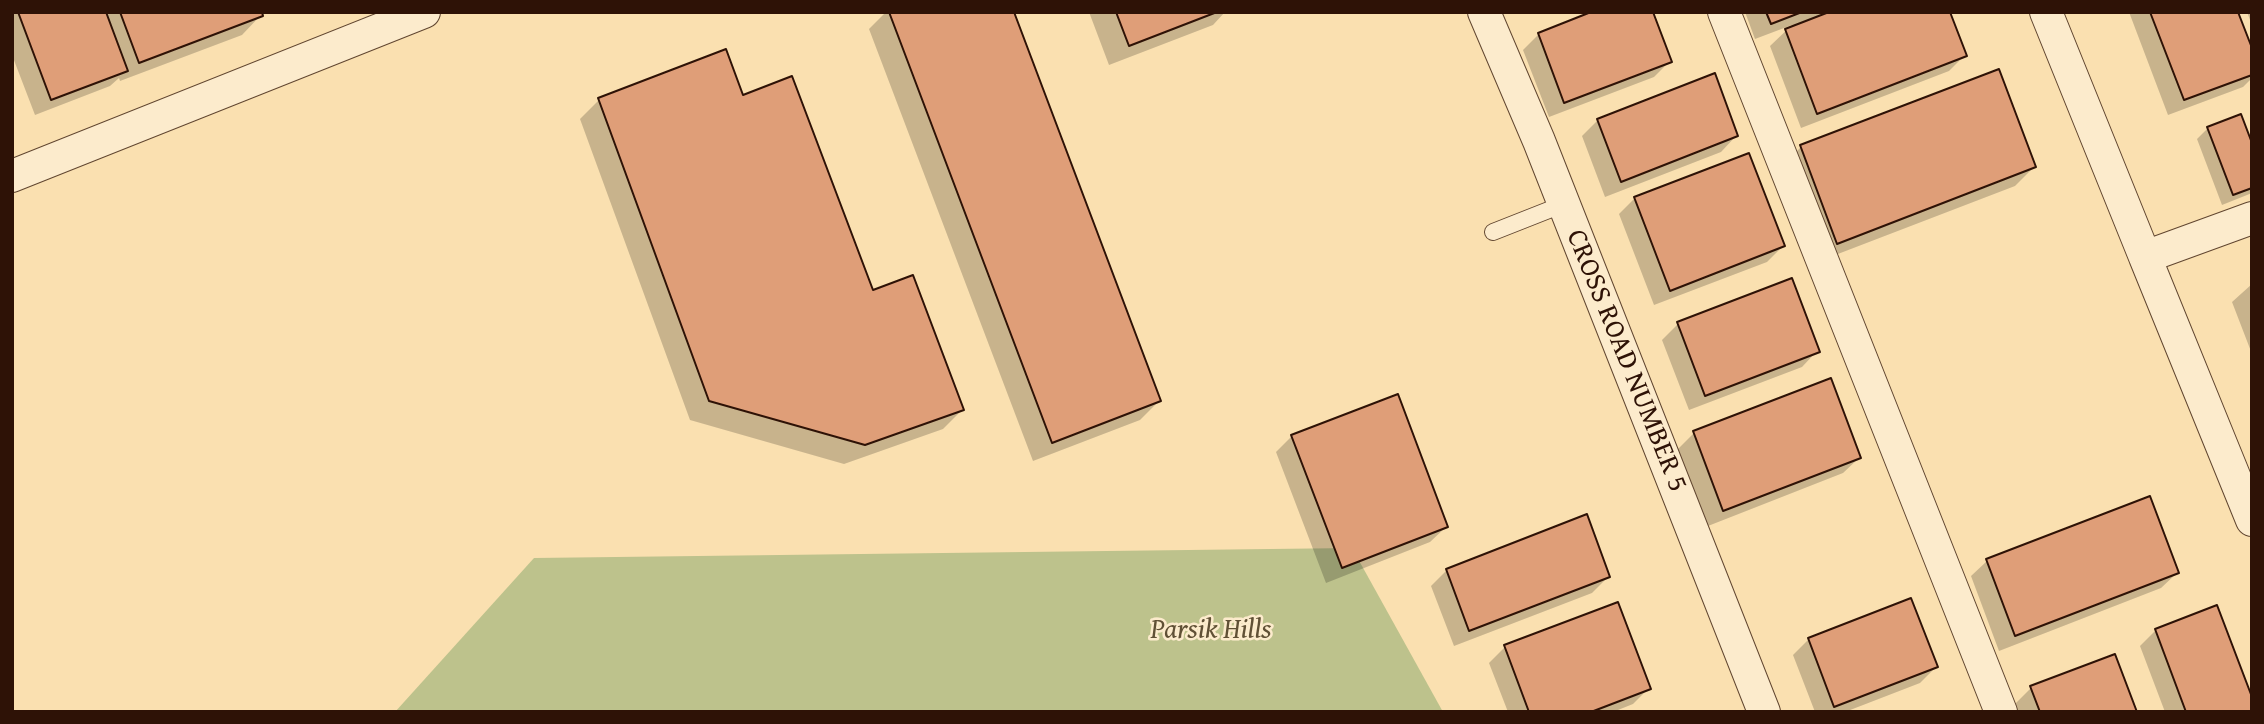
<!DOCTYPE html>
<html>
<head>
<meta charset="utf-8">
<style>
  body { margin:0 }
  #map { position:relative; width:2264px; height:724px; overflow:hidden; background:#fae0b0; font-family:"Gentium Book Plus",serif }
  canvas { display:block }
  .frame { position:absolute; inset:0; border:14px solid #2e1206; pointer-events:none }
</style>
</head>
<body>
<div id="map">
<canvas width="2264" height="724"></canvas>
<div class="frame"></div>
</div>
<script>
const context = document.querySelector('canvas').getContext('2d');
context.lineJoin = 'round';
function fillPath(path, color) { context.fillStyle = color; context.fill(path, 'evenodd'); }
const poly = rows => new Path2D(rows.map(r => 'M' + r).join(''));
function stroke(path, color, width, dash) { context.strokeStyle = color; context.lineWidth = width; context.lineCap = dash ? 'butt' : 'round'; context.setLineDash(dash || []); context.stroke(path); }
function label(font, color, halo, rows, align = 'center') {
  context.font = font + ' "Gentium Book Plus",serif'; context.lineWidth = 5; context.setLineDash([]); context.textBaseline = 'middle'; context.strokeStyle = halo; context.fillStyle = color; for (const [text, x, y, turn = 0] of rows) {
    context.save(); context.translate(x, y); context.rotate((+turn || 0) * Math.PI / 180); context.textAlign = isNaN(turn) ? turn : align; if (halo) context.strokeText(text, 0, 0); context.fillText(text, 0, 0); context.restore();
  }
}
const green = poly([
  [1352,548,1443,712,395,712,534,558]
]);
const shadow = poly([
  [12,12,260,12,261,15,242,35,120,81,119,78,110,86,35,115,12,55],
  [886,12,1012,12,1159,401,1140,420,1033,461,869,29],
  [1089,12,1225,12,1213,25,1109,65],
  [1745,12,1948,12,1965,55,1949,71,1801,128,1770,46,1792,25,1755,39],
  [2129,12,2236,12,2252,53,2252,78,2243,87,2168,115],
  [2247,12,2252,12,2252,25],
  [1539,34,1670,61,1654,77,1549,117,1523,50],
  [742,97,872,292,962,410,943,429,844,464,690,420,580,119,599,100],
  [1598,120,1736,136,1721,152,1605,197,1582,136],
  [2208,128,2252,148,2252,193,2222,205,2197,139],
  [1801,147,2034,167,2015,186,1817,262,1782,166],
  [1635,198,1783,246,1767,262,1654,305,1619,214],
  [2252,284,2252,354,2232,302],
  [1678,324,1817,351,1802,367,1689,410,1662,340],
  [1694,433,1859,458,1843,473,1708,526,1678,449],
  [1292,436,1446,527,1430,542,1326,583,1276,452],
  [1987,561,2177,573,2161,588,1999,651,1971,576],
  [1447,570,1608,577,1592,593,1454,646,1431,586],
  [1617,604,1649,688,1633,704,1613,712,1508,712,1489,663,1505,647],
  [2156,630,2252,712,2165,712,2140,646],
  [1809,639,1936,667,1920,683,1845,712,1815,712,1793,655],
  [2031,688,2135,712,2013,712,2012,707]
]);
const building = poly([
  [18,12,106,12,128,71,51,100,18,12],
  [120,12,262,12,263,16,139,63,120,12],
  [889,12,1014,12,1161,401,1052,443,889,12],
  [1116,12,1217,12,1129,46,1116,12],
  [1591,12,1653,12,1672,62,1564,103,1538,33,1591,12],
  [1766,12,1802,12,1771,24,1766,12],
  [1829,12,1950,12,1967,56,1817,114,1785,29,1829,12],
  [2150,12,2238,12,2252,48,2252,75,2184,100,2150,12],
  [726,49,743,95,792,76,873,290,913,275,964,410,865,445,709,401,598,98,726,49],
  [1999,69,2036,167,1837,244,1800,145,1999,69],
  [1715,73,1738,136,1621,182,1597,119,1715,73],
  [2241,114,2252,143,2252,188,2233,195,2207,127,2241,114],
  [1749,153,1785,246,1670,291,1634,197,1749,153],
  [1792,278,1820,352,1705,396,1677,322,1792,278],
  [1831,378,1861,458,1723,511,1693,431,1831,378],
  [1398,394,1448,527,1342,568,1291,435,1398,394],
  [2150,496,2179,573,2015,636,1986,559,2150,496],
  [1587,514,1610,577,1469,631,1446,569,1587,514],
  [1911,598,1938,667,1834,707,1808,638,1911,598],
  [1618,602,1651,689,1591,712,1529,712,1504,645,1618,602],
  [2217,605,2252,697,2252,712,2186,712,2155,629,2217,605],
  [2115,654,2137,712,2040,712,2030,686,2115,654]
]);
const lane = poly([
  [1493,232,1564,204]
]);
const street = poly([
  [1484,12,1539,141,1764,712],
  [1724,12,2001,712],
  [2046,12,2145,257],
  [12,176,424,12],
  [2252,218,2145,257,2252,520]
]);
const streetNames = [
  ["CROSS ROAD NUMBER 5",1626,361,68]
];
const parkNames = [
  ["Parsik Hills",1211,631]
];
fillPath(green, '#bdc28c');
fillPath(shadow, '#0003');
fillPath(building, '#df9e78');
stroke(building, '#2e1206', 2);
stroke(lane, '#614630', 18);
stroke(street, '#614630', 34);
stroke(lane, '#fcebcc', 16);
stroke(street, '#fcebcc', 32);
label('28px', '#2e1206', '#fcebcc', streetNames);
label('italic 28px', '#605035', '#fcebcc', parkNames);
</script>
</body>
</html>
